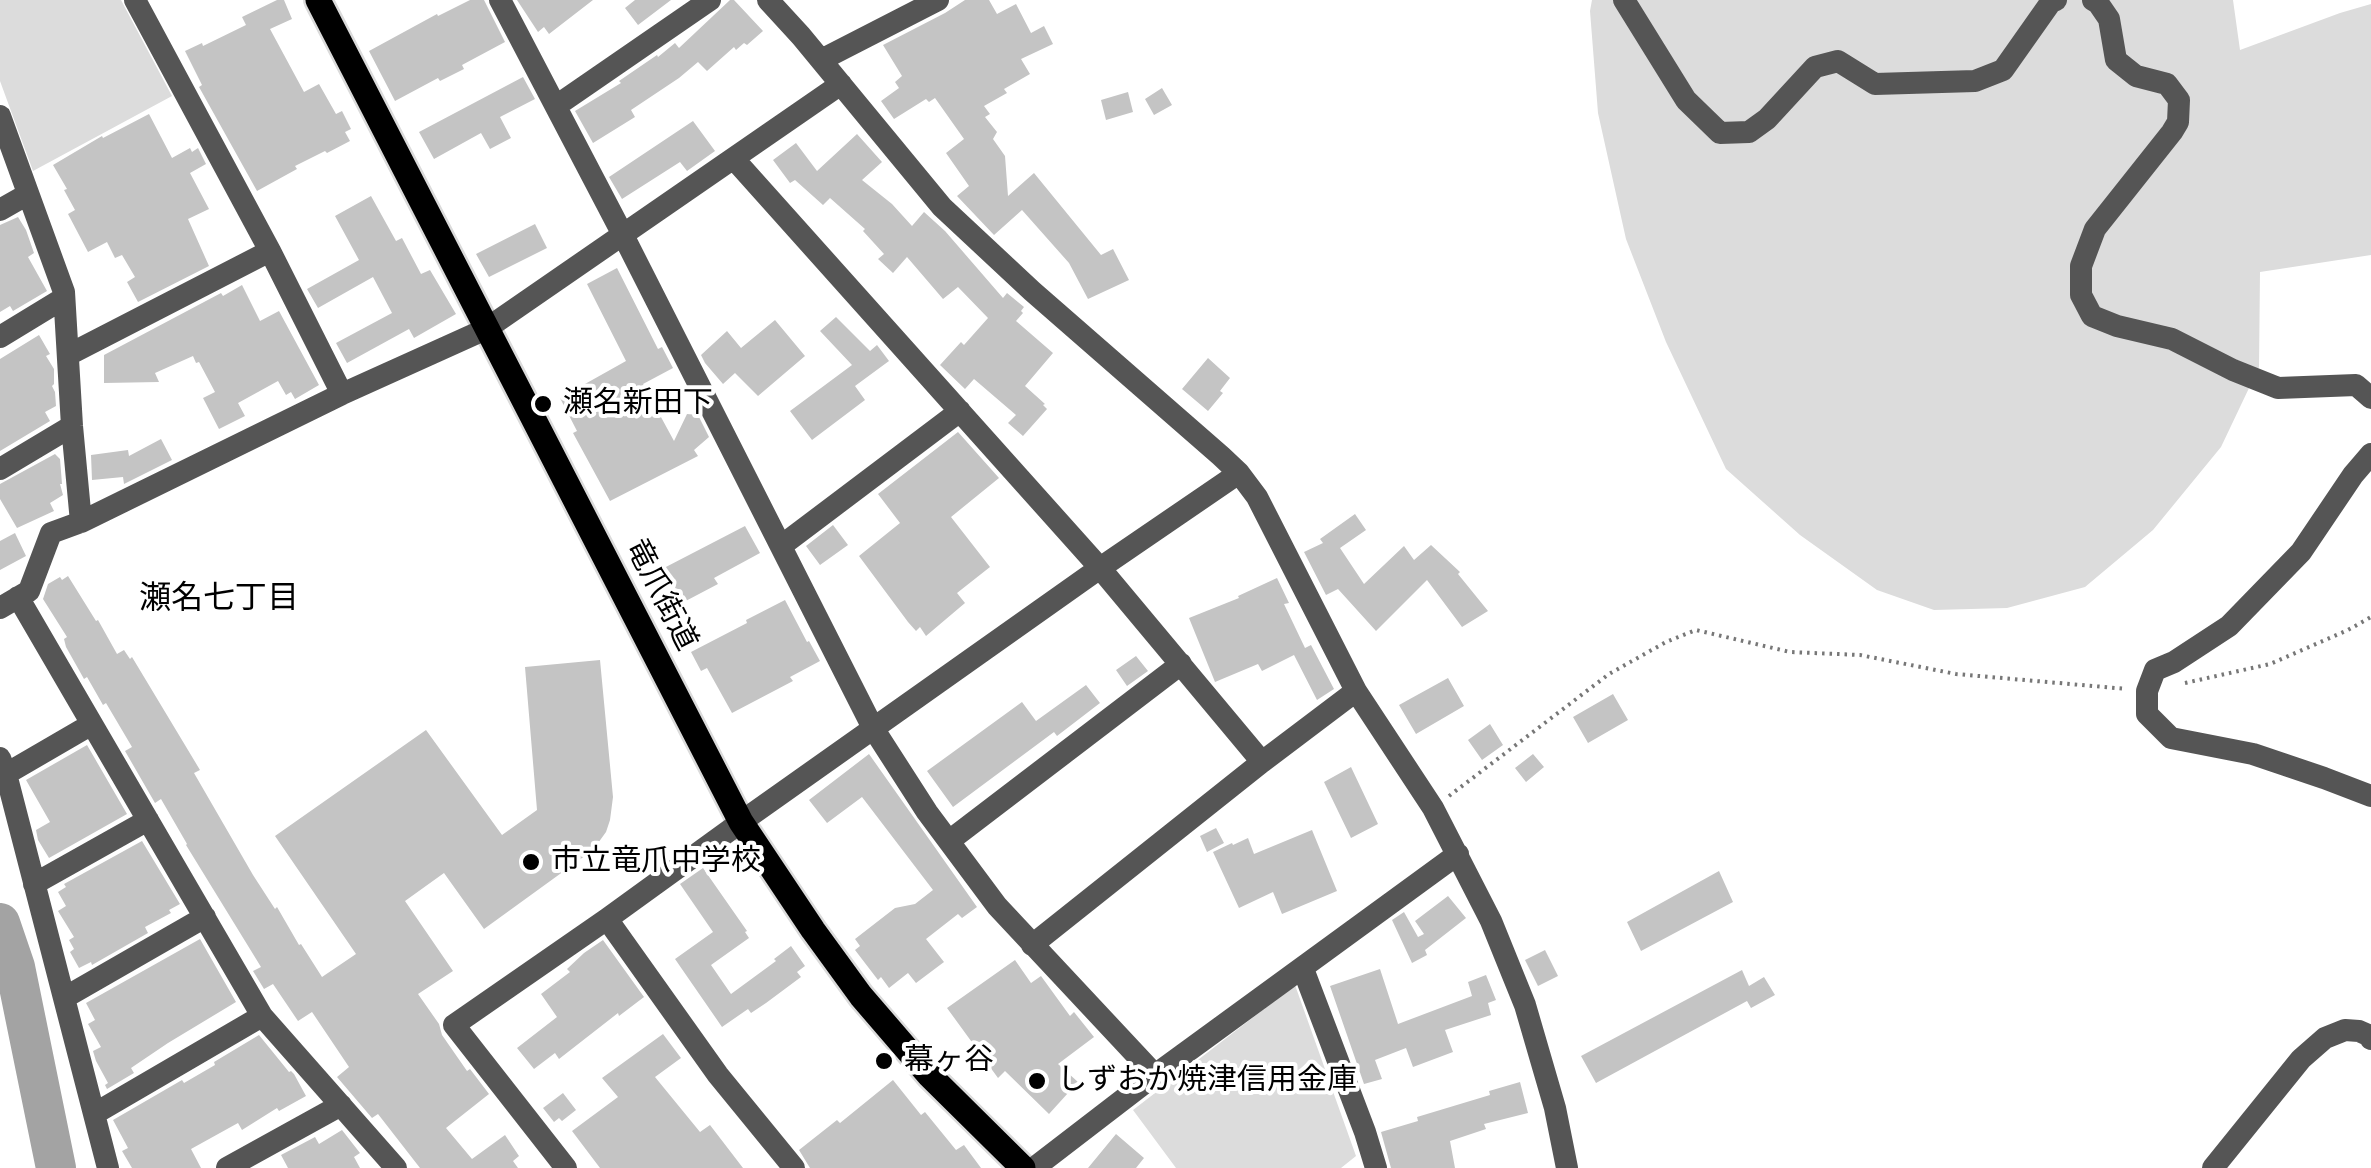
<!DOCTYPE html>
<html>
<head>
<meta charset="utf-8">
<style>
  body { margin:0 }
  canvas { display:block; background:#fff }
</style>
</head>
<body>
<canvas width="2371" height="1168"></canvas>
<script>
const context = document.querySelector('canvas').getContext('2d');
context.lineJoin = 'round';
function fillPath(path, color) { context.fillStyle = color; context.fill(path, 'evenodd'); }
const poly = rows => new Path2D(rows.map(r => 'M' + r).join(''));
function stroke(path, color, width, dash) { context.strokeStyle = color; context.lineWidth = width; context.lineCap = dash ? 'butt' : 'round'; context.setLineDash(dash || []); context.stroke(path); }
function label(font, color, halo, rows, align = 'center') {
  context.font = font + ' "Fira Sans","Noto Sans JP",sans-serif'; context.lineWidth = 8; context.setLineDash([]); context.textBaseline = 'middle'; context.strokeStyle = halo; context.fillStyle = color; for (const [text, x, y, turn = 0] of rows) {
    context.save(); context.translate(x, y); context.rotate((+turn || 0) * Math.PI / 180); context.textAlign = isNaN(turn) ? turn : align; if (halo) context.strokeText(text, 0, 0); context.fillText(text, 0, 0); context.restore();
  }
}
const green = poly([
  [0,0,121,0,172,96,33,171,0,81],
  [1592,0,2233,0,2240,50,2340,13,2371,4,2371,255,2260,272,2259,367,2221,447,2153,530,2085,587,2007,608,1934,610,1877,590,1800,535,1726,469,1666,342,1626,239,1598,113,1590,11],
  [1295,985,1356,1156,1341,1168,1176,1168,1133,1110]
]);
const river = poly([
  [0,923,15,967,56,1168]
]);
const building = poly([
  [277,0,284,0,292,19,270,29,304,92,319,84,336,114,342,111,351,129,345,132,350,141,327,153,325,151,295,166,297,169,257,191,199,87,202,85,185,51,202,43,203,46,246,25,242,17],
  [470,0,484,0,505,42,462,65,464,69,440,81,438,78,395,101,369,51,437,14,438,16],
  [517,0,593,0,549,34,544,27,538,32],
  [635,0,671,0,638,25,625,8],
  [730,0,734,0,763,31,747,45,744,43,736,50,734,47,707,71,698,62,679,78,631,110,635,117,593,143,575,111,621,83,619,81,657,55,658,57,675,43,679,48],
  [965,0,989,0,997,14,1016,4,1031,33,1044,26,1053,44,1021,59,1030,74,1004,89,1007,93,984,106,990,114,985,117,997,132,993,139,1005,156,1008,196,1034,173,1101,255,1113,249,1129,280,1088,299,1069,263,1022,210,994,235,957,196,969,186,946,153,964,139,935,98,929,102,926,99,894,119,881,101,899,88,895,82,902,76,883,45,945,13],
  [523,77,535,99,500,117,511,138,490,149,481,133,434,159,419,132],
  [1162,88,1172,105,1154,115,1145,99],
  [1128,92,1133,112,1106,120,1101,100],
  [149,114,172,158,190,148,192,152,198,148,206,164,190,173,209,209,188,219,209,266,138,302,127,282,135,277,122,255,115,258,107,242,88,252,68,214,75,210,64,190,67,189,53,165,102,136,103,138],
  [693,121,715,151,687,171,680,162,622,199,609,177],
  [857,134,882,162,862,180,892,204,912,226,924,212,945,231,1003,298,1007,293,1024,307,1021,311,1023,313,1016,321,1053,353,1025,386,1045,404,1043,405,1047,409,1023,436,1008,423,1016,415,974,379,965,389,940,365,961,342,964,345,988,318,958,287,943,299,907,257,893,273,878,259,884,254,863,231,865,229,830,198,823,205,795,180,790,183,773,160,796,143,817,171],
  [371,196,396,241,402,238,421,274,430,270,456,314,414,338,409,329,347,363,336,343,392,313,373,277,318,308,307,289,359,260,335,216],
  [18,217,26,230,34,253,28,257,47,291,13,311,10,306,0,312,0,225],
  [535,224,547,248,489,277,476,254],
  [617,268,658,349,662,347,673,368,643,384,674,441,687,414,698,415,709,437,694,450,698,456,610,501,573,433,577,431,560,398,626,361,587,284],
  [242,285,260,321,279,311,319,385,295,399,291,392,286,395,278,381,238,403,245,416,219,429,203,398,215,392,199,362,196,363,193,356,155,373,159,382,104,383,104,355,221,293,223,296],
  [836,317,870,351,877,345,889,361,855,386,865,400,812,440,790,411,852,365,820,331],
  [775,320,805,356,758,396,735,373,723,384,705,363,701,355,727,331,741,348],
  [39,335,50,354,46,356,54,369,54,384,52,386,55,392,56,406,45,412,50,421,0,451,0,359],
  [1208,358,1230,378,1220,391,1223,393,1208,411,1182,389],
  [958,432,999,478,951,517,990,567,957,593,965,603,926,636,920,627,916,631,908,622,859,556,900,523,878,494],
  [161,439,172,460,124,484,123,477,92,480,91,455,128,450,129,456],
  [55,454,60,459,62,484,60,484,63,495,50,503,54,511,17,528,0,499,0,484],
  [1355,514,1366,530,1340,548,1364,584,1404,546,1414,560,1431,545,1460,572,1458,574,1488,611,1462,627,1427,580,1376,631,1338,589,1326,595,1304,552,1323,543,1320,539],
  [833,525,848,545,820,565,806,546],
  [745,526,760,553,714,578,718,584,680,604,662,569],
  [15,533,26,556,0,570,0,541],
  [68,576,96,621,98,620,117,654,124,650,130,659,132,657,200,770,194,773,253,875,275,909,277,907,299,945,301,944,322,977,356,954,275,836,426,730,502,835,537,810,525,667,600,660,613,797,610,820,606,832,593,850,484,929,444,873,405,901,453,971,418,994,439,1024,442,1035,467,1071,470,1069,489,1094,446,1128,472,1159,505,1135,519,1156,513,1161,518,1168,420,1168,378,1114,372,1118,337,1077,349,1067,312,1012,298,1021,273,984,264,989,253,971,261,967,186,845,187,844,161,799,155,803,125,751,132,747,106,703,103,705,87,677,84,679,66,647,64,639,67,637,43,599,48,584,60,577,62,580],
  [1277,578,1289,603,1284,604,1305,648,1311,645,1334,689,1317,700,1294,655,1262,671,1258,664,1215,682,1189,618,1239,598,1238,596],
  [785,600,807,642,809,641,820,661,790,677,793,681,732,713,707,668,701,671,691,652,747,623,746,620],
  [1136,656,1148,671,1127,686,1116,670],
  [1448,678,1464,706,1416,734,1399,705],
  [1086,685,1100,703,1057,736,1054,732,953,807,927,771,1022,702,1036,721],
  [1613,694,1628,720,1588,743,1573,717],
  [1490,724,1503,745,1482,760,1468,740],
  [87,745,127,814,49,858,38,840,36,830,50,822,26,780],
  [869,754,977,907,962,918,958,914,926,939,944,962,916,983,908,973,889,988,881,977,878,980,855,950,860,946,855,939,895,908,915,904,933,890,862,797,827,823,809,800],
  [1533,754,1544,767,1526,782,1515,768],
  [1351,767,1378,824,1351,838,1324,782],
  [1216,828,1224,843,1207,852,1200,836],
  [1312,830,1337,891,1282,914,1273,892,1239,908,1213,852,1232,843,1233,845,1248,838,1254,854],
  [142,841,180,904,169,910,171,913,145,927,148,933,92,965,91,962,79,968,70,952,74,949,69,940,74,937,58,911,66,906,58,892,66,887,64,884],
  [703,868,747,931,745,932,749,938,711,965,731,994,776,961,774,959,791,946,805,966,797,972,801,977,766,1003,751,1013,748,1009,722,1027,675,959,713,932,680,884],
  [1719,871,1733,902,1641,951,1627,922],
  [1448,896,1466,918,1425,950,1427,955,1412,963,1392,920,1404,912,1418,937,1424,934,1415,921],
  [200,939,236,1002,168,1043,131,1068,134,1073,107,1089,105,1085,108,1083,96,1061,93,1051,101,1047,88,1024,95,1020,86,1003],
  [603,940,644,997,619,1016,618,1013,559,1059,555,1053,534,1069,517,1048,557,1017,541,994,570,972,567,969,584,953],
  [1545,950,1558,976,1538,986,1525,960],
  [1015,960,1031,983,1041,976,1070,1016,1074,1012,1094,1037,1058,1064,1078,1082,1049,1114,1005,1071,998,1078,947,1008],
  [1380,969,1398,1024,1472,996,1468,982,1486,975,1496,1000,1488,1003,1491,1015,1445,1030,1453,1052,1413,1067,1406,1048,1375,1060,1382,1079,1364,1084,1330,986],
  [1742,970,1749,986,1764,977,1775,995,1751,1008,1747,1001,1596,1083,1581,1056],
  [663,1034,681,1058,655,1077,700,1132,710,1125,743,1168,600,1168,572,1131,618,1097,602,1078],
  [259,1035,289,1072,291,1071,294,1074,306,1096,279,1111,277,1108,242,1130,238,1123,191,1149,201,1168,132,1168,122,1151,128,1148,113,1120,182,1080,184,1083,215,1065,214,1062],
  [893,1080,921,1115,925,1112,956,1150,964,1145,981,1168,810,1168,799,1150,837,1120,840,1123],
  [1520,1082,1528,1113,1484,1124,1486,1129,1450,1141,1455,1168,1391,1168,1381,1132,1418,1121,1417,1117,1490,1095,1489,1091],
  [563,1093,576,1110,562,1121,559,1118,554,1122,543,1108],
  [342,1130,360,1153,354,1157,360,1168,288,1168,281,1155,315,1137,319,1144],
  [1116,1134,1144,1158,1136,1168,1088,1168]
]);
const path = poly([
  [2185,683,2270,664,2348,630,2371,617],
  [1449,796,1609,674,1666,642,1696,630,1790,652,1860,655,1956,674,2127,689]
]);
const minor = poly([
  [135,0,270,251,342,394],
  [500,0,623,235,873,728,927,812,997,906,1155,1075],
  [768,0,801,36,942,207,1032,291,1221,456,1239,473,1257,497,1356,691,1433,808,1491,921,1525,1005,1555,1108,1567,1168],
  [1624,0,1686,100,1720,133,1749,132,1767,119,1815,67,1838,61,1875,84,1975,81,2003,70,2051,2,2056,0],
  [2093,0,2098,3,2109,19,2116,60,2136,76,2167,84,2179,100,2178,122,2172,132,2095,229,2081,266,2081,295,2092,316,2117,326,2172,339,2233,370,2278,388,2356,385,2371,398],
  [821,60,938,0],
  [556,106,710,0],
  [0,116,64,292,72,426,81,522,51,533,29,591,0,608],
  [734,159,1100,568,1262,762],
  [0,210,28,194],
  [0,337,64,298],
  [68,355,270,251],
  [2371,454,2353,475,2301,552,2229,626,2174,662,2155,670,2147,691,2147,714,2171,738,2253,754,2324,778,2371,796],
  [0,469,72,426],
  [81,522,342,394,486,329,841,84],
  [781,546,960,411],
  [18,597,262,1016,396,1168],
  [0,758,6,774,108,1168],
  [6,774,92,724],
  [949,841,1181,664],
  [34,884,148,820],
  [607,919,718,1075,794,1168],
  [1032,945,1262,762,1356,691],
  [1303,969,1365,1132,1376,1168],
  [64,998,205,917],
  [94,1114,262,1016],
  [227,1168,341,1105],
  [566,1168,454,1025,607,919,741,822,1100,568,1239,473],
  [1034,1168,1155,1075,1458,854],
  [2213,1168,2301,1059,2325,1038,2345,1030,2359,1031,2370,1036,2371,1039]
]);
const major = poly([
  [318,0,741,822,813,930,861,996,929,1075,1023,1168]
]);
const markers = [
  [543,404,10,"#000"],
  [531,862,10,"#000"],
  [884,1061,10,"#000"],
  [1037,1081,10,"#000"]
];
const poiNames = [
  ["瀬名新田下",563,404],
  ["市立竜爪中学校",551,862],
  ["幕ヶ谷",904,1061],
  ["しずおか焼津信用金庫",1057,1081]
];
const streetNames = [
  ["竜爪街道",661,595,63]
];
const neighbourhoodNames = [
  ["瀬名七丁目",219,599]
];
fillPath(green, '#dcdcdc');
stroke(river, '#a3a3a3', 40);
fillPath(building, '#c4c4c4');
stroke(major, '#dbdbdb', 30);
stroke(path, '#777', 4, [2.5, 5]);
stroke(minor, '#555', 22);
stroke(major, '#000', 25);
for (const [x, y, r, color] of markers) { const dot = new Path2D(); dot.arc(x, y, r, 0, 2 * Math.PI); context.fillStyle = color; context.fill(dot); stroke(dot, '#fff', 4); }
label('30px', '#000', '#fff', poiNames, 'left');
label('30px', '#000', '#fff', streetNames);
label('32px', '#000', '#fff', neighbourhoodNames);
</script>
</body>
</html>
